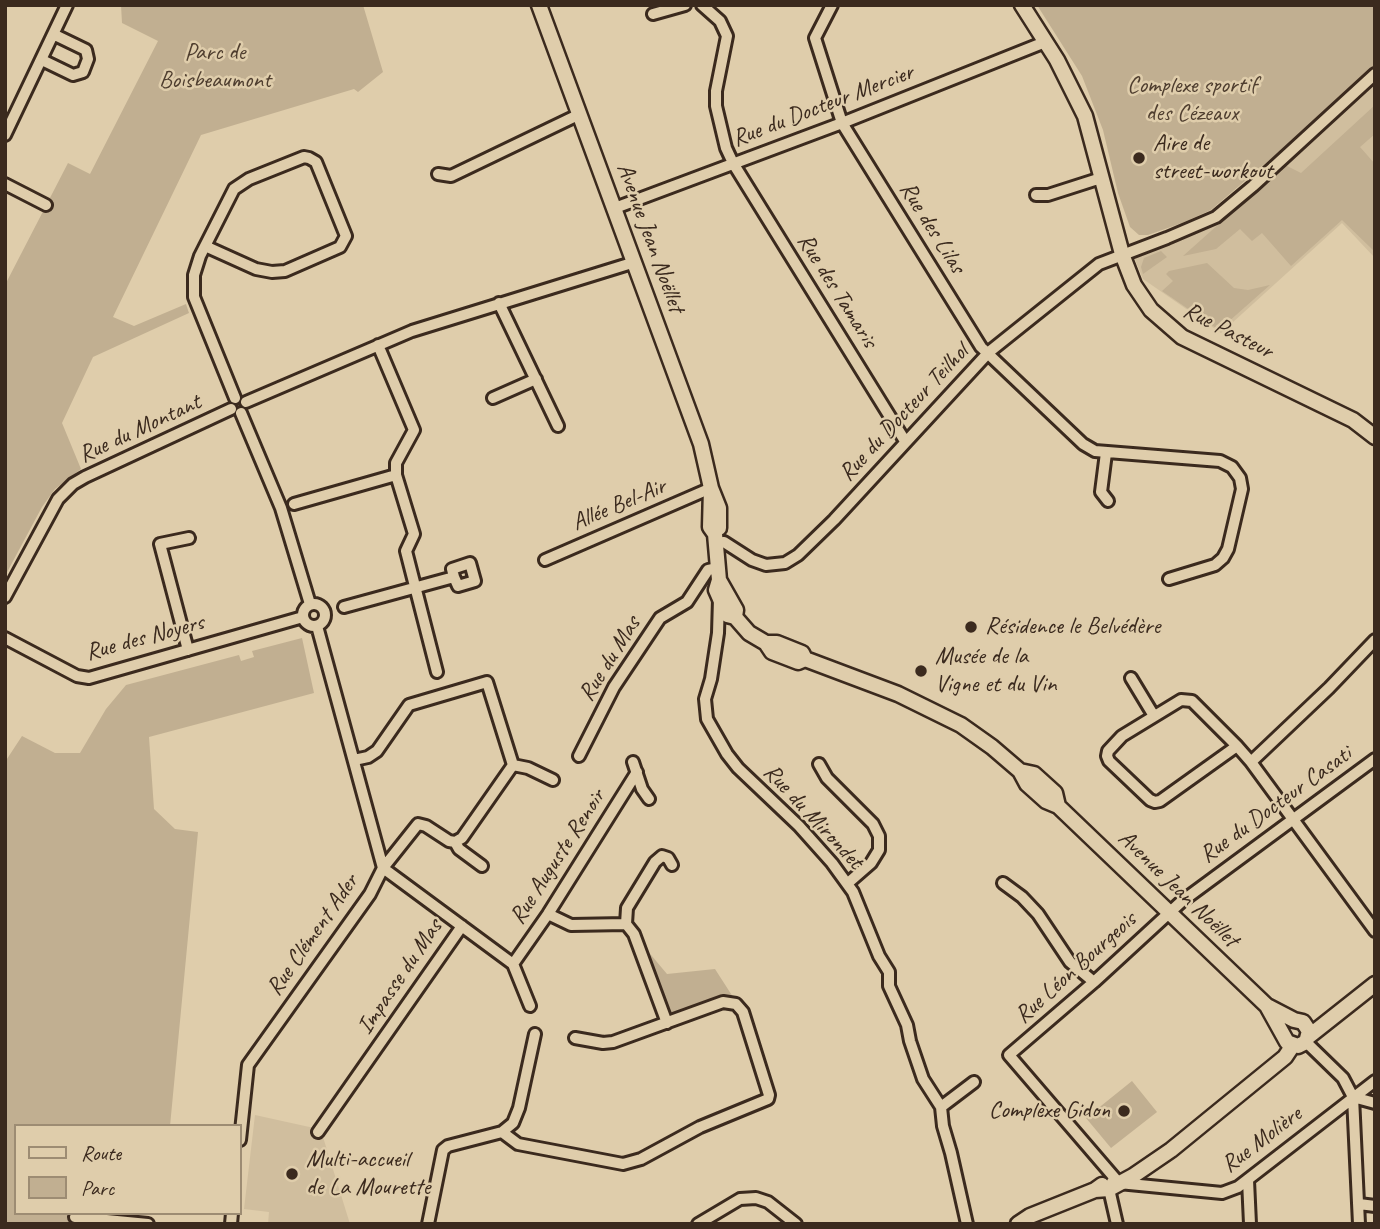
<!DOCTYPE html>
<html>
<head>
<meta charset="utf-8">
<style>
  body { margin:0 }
  #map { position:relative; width:1380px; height:1229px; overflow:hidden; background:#dfcdab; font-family:Caveat,sans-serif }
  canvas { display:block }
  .frame { position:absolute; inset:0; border:7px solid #3b2a1e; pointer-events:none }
  .legend { position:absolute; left:14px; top:1124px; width:228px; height:91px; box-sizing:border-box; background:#dfcdab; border:2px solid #9d8c73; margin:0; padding:9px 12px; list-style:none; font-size:21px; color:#3b2a1e }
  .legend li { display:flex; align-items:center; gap:14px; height:35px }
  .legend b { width:35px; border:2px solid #9d8c73 }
</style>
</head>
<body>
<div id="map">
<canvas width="1380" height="1229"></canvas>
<div class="frame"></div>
<ul class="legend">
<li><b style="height:9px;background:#dfcdab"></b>Route</li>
<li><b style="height:19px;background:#c1af91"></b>Parc</li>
</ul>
</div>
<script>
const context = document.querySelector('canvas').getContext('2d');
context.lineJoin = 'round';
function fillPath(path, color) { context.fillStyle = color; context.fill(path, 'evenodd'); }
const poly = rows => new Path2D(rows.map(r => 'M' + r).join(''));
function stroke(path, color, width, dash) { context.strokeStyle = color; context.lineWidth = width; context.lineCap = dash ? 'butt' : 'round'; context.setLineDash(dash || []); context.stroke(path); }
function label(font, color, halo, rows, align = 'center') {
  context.font = font + ' Caveat,sans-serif'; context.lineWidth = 5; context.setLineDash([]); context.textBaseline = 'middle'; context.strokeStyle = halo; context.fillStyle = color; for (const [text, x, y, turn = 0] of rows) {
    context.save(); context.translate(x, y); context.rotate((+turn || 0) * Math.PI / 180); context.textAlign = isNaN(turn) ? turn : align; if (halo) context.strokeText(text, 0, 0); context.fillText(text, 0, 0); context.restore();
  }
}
const built = poly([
  [1375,74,1375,258,1342,223,1221,333,1143,279,1131,250,1216,217],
  [255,1115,314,1128,323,1137,350,1224,268,1224,269,1212,244,1209]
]);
const green = poly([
  [121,5,363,5,383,72,358,92,354,89,201,135,113,317,134,326,186,304,189,313,93,357,62,423,81,469,55,489,42,507,5,576,5,285,68,163,90,174,158,41,122,23],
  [1037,5,1375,5,1375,66,1309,126,1211,210,1182,223,1148,235,1139,235,1130,227,1118,193,1103,130,1082,76],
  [1375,105,1375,134,1360,147,1375,164,1375,252,1342,220,1291,266,1262,233,1252,241,1240,229,1216,249,1183,256,1285,165,1301,173],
  [1161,251,1167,257,1143,274,1141,267,1144,258],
  [1207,263,1234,288,1248,290,1270,285,1219,330,1162,291,1173,281,1166,274,1169,271],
  [302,638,314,693,149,737,154,809,175,829,198,832,170,1126,16,1126,16,1213,92,1213,91,1224,5,1224,5,762,22,736,55,753,80,753,106,709,126,685,239,655,241,661,254,657,252,651],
  [646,949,667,974,715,969,733,997,720,997,676,1013,670,1012],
  [1132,1081,1157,1112,1111,1148,1086,1118]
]);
const minor = poly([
  [702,5,720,21,727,36,716,91,716,106,726,148,733,163,905,441],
  [832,5,815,38,842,123,981,347,1083,444,1095,451,1220,461,1232,467,1240,478,1242,489,1228,549,1223,558,1215,565,1169,579],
  [653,14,685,5],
  [42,60,73,75,83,72,88,59,86,50,55,35],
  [5,135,67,5],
  [438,174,451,176,580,114],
  [5,184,46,205],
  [1036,195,1048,195,1101,178],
  [615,208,842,123,1045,42],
  [205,246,256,269,272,272,285,271,340,247,346,236,316,162,309,158,304,157,249,179,234,189,200,256,194,275,194,297,235,398],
  [499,303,558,426],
  [378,345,414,430,396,463,396,475,414,534,406,551,437,672],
  [493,398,536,379],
  [246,402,412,331,635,262],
  [241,413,281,508,310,604],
  [1106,453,1101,492,1108,501],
  [294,504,396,475],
  [715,544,724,542,752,560,766,565,785,563,798,555,834,520,989,352,1099,264,1167,238,1216,217,1253,186,1375,74],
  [545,560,711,488],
  [5,597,58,499,73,484,85,477,231,409],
  [719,599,718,633,711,679,705,699,707,719,727,754,738,768,799,826,832,863,853,892,879,956,889,972,889,986,907,1025,910,1041,923,1079,941,1107,943,1126,951,1153,967,1224],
  '303 615a11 11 0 1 1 22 0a11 11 0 1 1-22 0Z',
  [344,607,454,577,452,569,470,563,475,581,458,586,454,577],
  [317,626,383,868],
  [5,638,77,676,89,678,303,617],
  [188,650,160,544,189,538],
  [1131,678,1154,716],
  [1237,746,1160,801,1155,802,1150,800,1109,761,1107,756,1108,751,1122,736,1181,700,1192,701,1237,746,1251,762,1375,931],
  [579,756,614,687,660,618,687,602,708,570,718,568],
  [1375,759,1181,902,1094,982,1009,1055,1119,1183,1222,1193,1238,1187,1375,1081],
  [633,762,642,789,649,799],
  [1251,762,1329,688,1375,640],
  [819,764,827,778,873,824,879,836,879,850,871,863,848,883],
  [513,765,528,768,553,780],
  [455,842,459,849,482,866],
  [383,868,513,964,530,1006],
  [1003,883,1022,897,1038,914,1070,962,1094,982],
  [548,914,571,925,626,924,634,934,667,1023],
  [626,924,627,908,655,862,662,856,668,858,672,865],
  [513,964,548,914,637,772],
  [1306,1042,1343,1078,1353,1097,1359,1224],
  [1353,1097,1375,1103],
  [941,1107,974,1082],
  [318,1132,462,926],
  [502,1132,518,1144,623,1164,641,1159,700,1127,768,1099,769,1095,743,1012,736,1004,723,1002,613,1042,603,1043,575,1038],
  [240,1140,248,1065,370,894,383,868,418,824,426,826,449,841,455,842,462,838,513,765,487,682,409,705,377,751,368,757,354,760],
  [1248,1180,1250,1224],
  [1112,1182,1109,1189,1117,1224],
  [1359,1204,1375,1206],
  [75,1217,148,1224],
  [231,1224,232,1213],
  [428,1224,443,1150,448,1146,502,1132,513,1123,519,1108,535,1034],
  [698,1224,740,1199,756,1198,768,1202,796,1224]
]);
const secondary = poly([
  [539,5,701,444,711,488,719,508,719,528],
  [1022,5,1057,60,1085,116,1122,254,1134,285,1151,310,1182,337,1353,420,1375,437],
  [711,488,710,527,715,534,719,580,716,590,727,615,735,617,749,633,766,643,772,652,798,662,805,659,898,694,961,725,992,747,1020,771,1027,784,1046,801,1058,806,1267,1006,1287,1042,1298,1046,1306,1042,1309,1031,1303,1022,1294,1020,1267,1006],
  [719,580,736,610,735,617],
  [766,643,777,643,802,653,805,659],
  [1020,771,1034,774,1055,793,1058,806],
  [1308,1037,1375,984],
  [1095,1190,1109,1189,1133,1176,1171,1150,1285,1057,1293,1045],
  [1018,1224,1030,1216,1095,1190,1102,1185]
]);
const markers = [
  [1139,158,7,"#3b2a1e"],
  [971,627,7,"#3b2a1e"],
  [921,671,7,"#3b2a1e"],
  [1124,1111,7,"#3b2a1e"],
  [292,1174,7,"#3b2a1e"]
];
const parkNames = [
  ["Parc de",215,53],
  ["Boisbeaumont",215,81],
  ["Complexe sportif",1192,86],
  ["des Cézeaux",1192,114]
];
const streetNames = [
  ["Rue du Docteur Mercier",823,106,-21],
  ["Rue des Lilas",932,228,58],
  ["Avenue Jean Noëllet",650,238,70],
  ["Rue des Tamaris",837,291,58],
  ["Rue Pasteur",1228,331,27],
  ["Rue du Docteur Teilhol",904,413,-47],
  ["Rue du Montant",140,429,-25],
  ["Allée Bel-Air",619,505,-23],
  ["Rue des Noyers",145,638,-15],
  ["Rue du Mas",610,659,-58],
  ["Rue du Docteur Casati",1276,805,-36],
  ["Rue du Mirondet",813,817,47],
  ["Rue Auguste Renoir",558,857,-57],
  ["Avenue Jean Noëllet",1178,889,44],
  ["Rue Clément Ader",313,935,-55],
  ["Rue Léon Bourgeois",1076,968,-42],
  ["Impasse du Mas",400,977,-56],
  ["Rue Molière",1262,1140,-37]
];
const poiNames = [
  ["Aire de",1153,144],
  ["street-workout",1153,172],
  ["Résidence le Belvédère",985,627],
  ["Musée de la",935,657],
  ["Vigne et du Vin",935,685],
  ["Complexe Gidon",1110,1111,"right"],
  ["Multi-accueil",306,1160],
  ["de La Mourette",306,1188]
];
fillPath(built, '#d0be9e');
fillPath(green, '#c1af91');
stroke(minor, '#3b2a1e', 16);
stroke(secondary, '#3b2a1e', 19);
stroke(minor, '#dfcdab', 10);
stroke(secondary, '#dfcdab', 14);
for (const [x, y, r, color] of markers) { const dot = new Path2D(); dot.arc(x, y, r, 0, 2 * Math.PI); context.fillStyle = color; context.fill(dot); stroke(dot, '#dfcdab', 2.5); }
label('24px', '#4f3e2f', '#dfcdab', parkNames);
label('24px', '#3b2a1e', '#dfcdab', streetNames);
label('24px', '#3b2a1e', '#dfcdab', poiNames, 'left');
</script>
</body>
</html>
